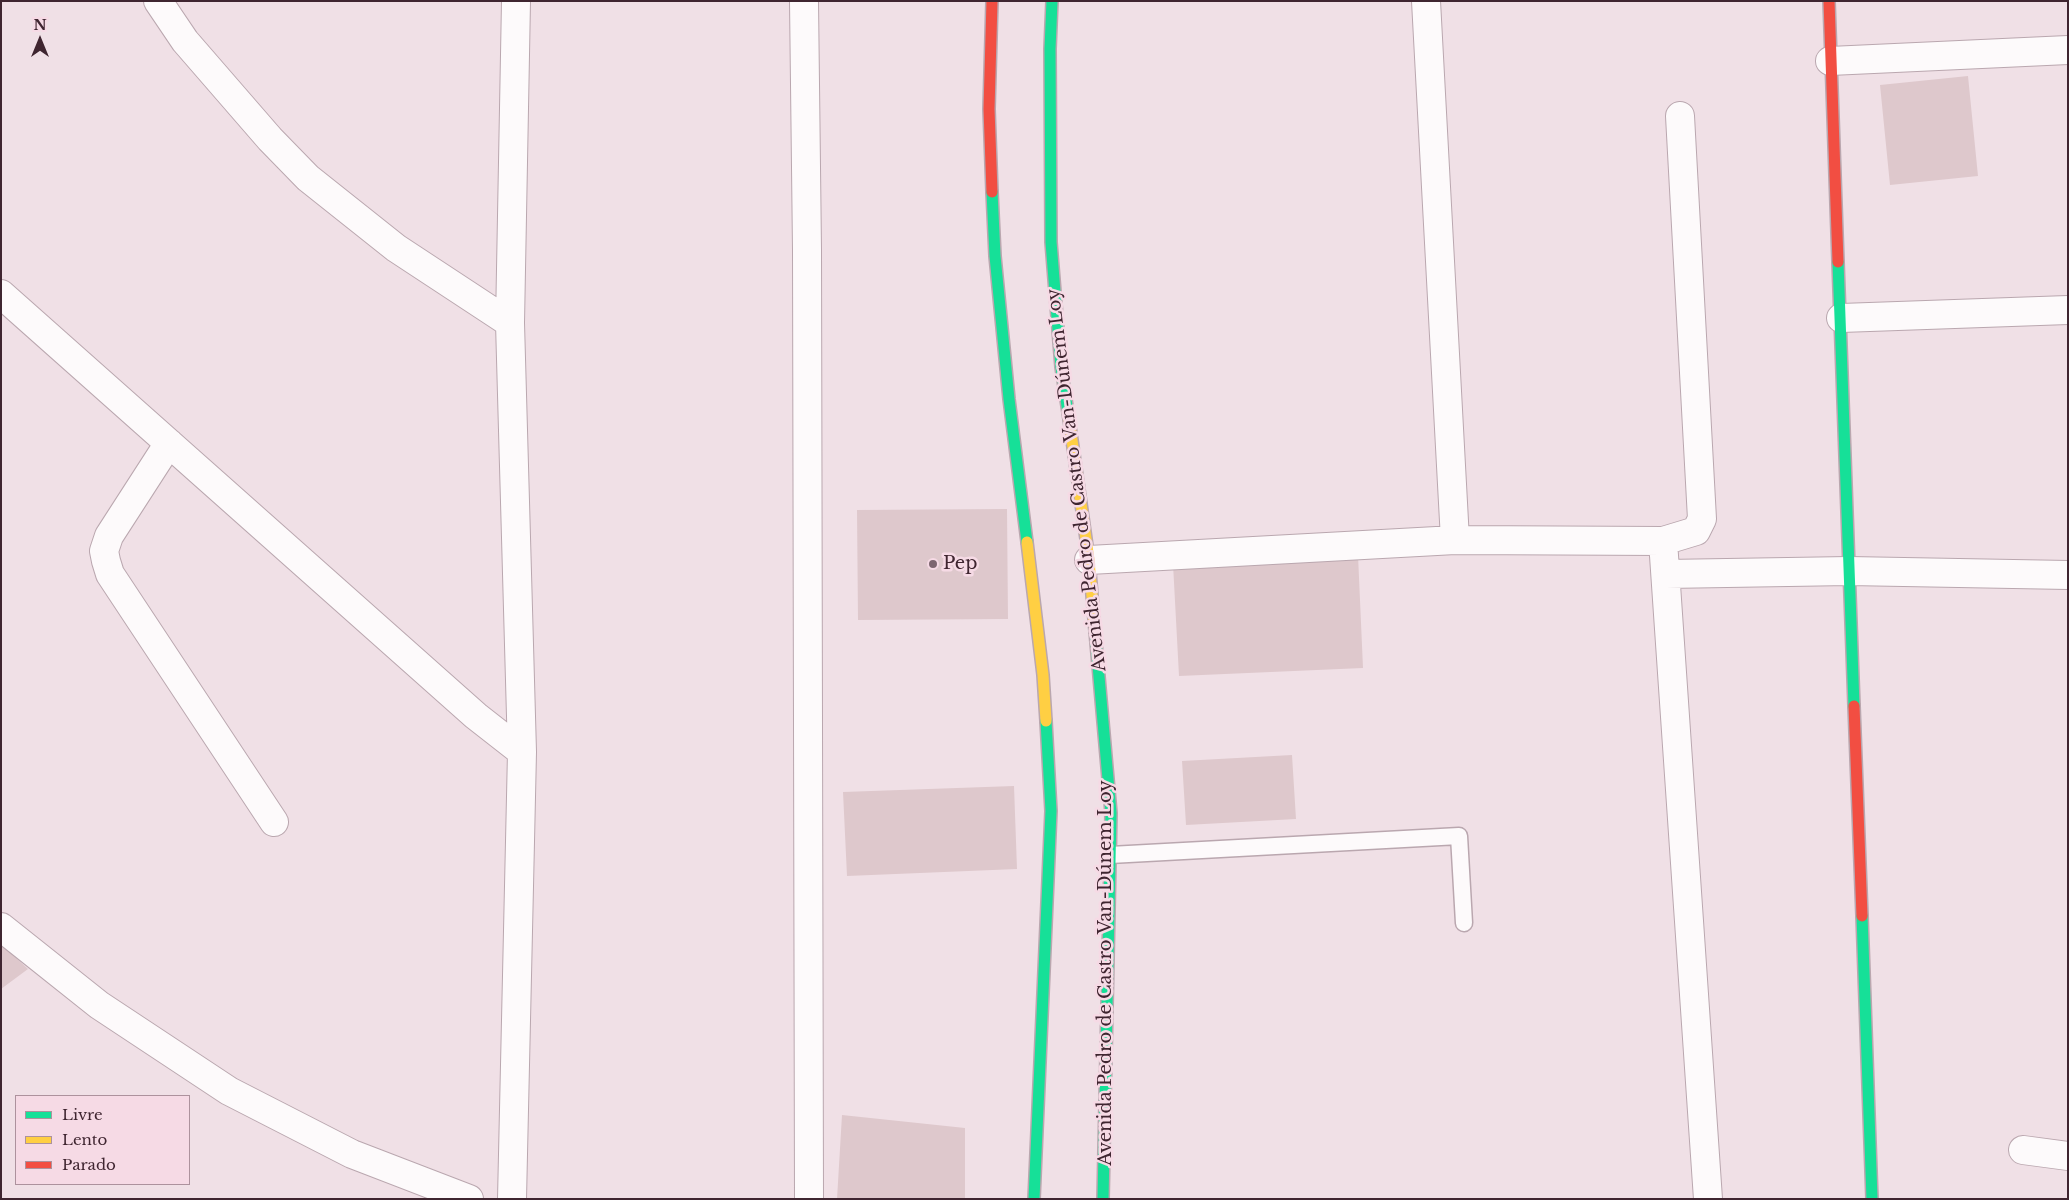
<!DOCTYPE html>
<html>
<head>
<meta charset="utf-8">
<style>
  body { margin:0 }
  #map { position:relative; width:2069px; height:1200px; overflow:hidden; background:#f0e0e6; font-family:"Libre Baskerville",serif }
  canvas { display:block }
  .frame { position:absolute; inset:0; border:2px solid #3f2530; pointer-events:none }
  .legend { position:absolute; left:15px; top:1095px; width:175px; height:90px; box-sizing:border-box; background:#f6dae5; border:1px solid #ad929d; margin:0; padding:6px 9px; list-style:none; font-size:15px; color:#3f2530 }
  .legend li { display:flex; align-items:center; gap:10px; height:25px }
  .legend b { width:25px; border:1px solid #ad929d }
  .north { position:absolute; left:15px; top:15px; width:50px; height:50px; -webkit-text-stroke:4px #f6dae5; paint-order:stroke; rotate:0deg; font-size:14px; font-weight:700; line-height:20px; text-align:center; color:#3f2530 }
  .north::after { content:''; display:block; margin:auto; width:18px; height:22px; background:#3f2530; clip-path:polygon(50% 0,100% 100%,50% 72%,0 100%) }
</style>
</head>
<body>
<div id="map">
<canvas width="2069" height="1200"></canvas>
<div class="frame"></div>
<ul class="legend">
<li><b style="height:6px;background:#16e098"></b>Livre</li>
<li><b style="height:6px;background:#ffcf43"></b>Lento</li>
<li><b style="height:6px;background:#f24e42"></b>Parado</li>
</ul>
<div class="north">N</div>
</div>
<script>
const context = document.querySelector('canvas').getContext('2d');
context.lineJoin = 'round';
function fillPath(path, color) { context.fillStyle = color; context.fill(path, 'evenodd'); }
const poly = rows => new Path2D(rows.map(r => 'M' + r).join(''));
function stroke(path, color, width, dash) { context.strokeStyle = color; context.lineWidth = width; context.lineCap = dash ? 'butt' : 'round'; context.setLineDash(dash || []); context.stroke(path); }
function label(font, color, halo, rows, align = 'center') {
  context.font = font + ' "Libre Baskerville",serif'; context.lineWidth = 5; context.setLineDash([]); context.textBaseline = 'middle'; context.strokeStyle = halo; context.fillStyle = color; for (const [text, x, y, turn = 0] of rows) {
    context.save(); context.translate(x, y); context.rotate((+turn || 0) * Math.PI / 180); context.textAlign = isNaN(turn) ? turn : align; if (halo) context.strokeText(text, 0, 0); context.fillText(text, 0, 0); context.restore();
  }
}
const building = poly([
  [1968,76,1978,176,1890,185,1880,85],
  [1007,509,1008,619,858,620,857,510],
  [1358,555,1363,668,1179,676,1173,564],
  [1292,755,1296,819,1186,825,1182,761],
  [1014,786,1017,869,847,876,843,792],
  [1,944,28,969,1,989],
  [842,1115,965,1128,965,1199,837,1199]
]);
const lane = poly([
  [1110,855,1459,836,1464,923]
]);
const street = poly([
  [158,1,185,41,270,139,308,178,396,248,510,323],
  [804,1,807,250,809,1199],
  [1426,1,1455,540],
  [1830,61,2068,50],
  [1,294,476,716,522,752],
  [1841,318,2068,310],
  [169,443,109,536,104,551,106,561,110,574,274,822],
  [1663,541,1708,1199],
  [1089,560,1455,540,1663,541,1696,531,1702,519,1680,116],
  [1666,574,1849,571,2068,575],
  [1,927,99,1005,229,1091,352,1154,469,1199],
  [2023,1150,2068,1156],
  [512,1199,522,752,510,323,516,1]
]);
const fast = poly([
  [1052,1,1050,49,1051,242,1061,367,1069,419],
  [992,192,995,256,1009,399,1027,542],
  [1838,262,1854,706],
  [1095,631,1111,813,1103,1199],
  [1862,916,1872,1199],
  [1034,1199,1051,811,1046,721]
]);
const slow = poly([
  [1069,419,1089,560,1095,631],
  [1027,542,1043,675,1046,721]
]);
const jam = poly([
  [992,1,989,109,992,192],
  [1829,1,1838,262],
  [1854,706,1862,916]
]);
const markers = [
  [933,564,5,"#7d6670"]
];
const streetNames = [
  ["Avenida Pedro de Castro Van-Dúnem Loy",1077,480,-97],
  ["Avenida Pedro de Castro Van-Dúnem Loy",1106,973,-90]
];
const poiNames = [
  ["Pep",943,564]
];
fillPath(building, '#dec8cc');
stroke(lane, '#baa7af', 19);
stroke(street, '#baa7af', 30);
stroke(fast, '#baa7af', 14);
stroke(slow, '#baa7af', 14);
stroke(jam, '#baa7af', 14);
stroke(lane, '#fdfafb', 16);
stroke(street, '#fdfafb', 28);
stroke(fast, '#16e098', 11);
stroke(slow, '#ffcf43', 11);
stroke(jam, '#f24e42', 11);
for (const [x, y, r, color] of markers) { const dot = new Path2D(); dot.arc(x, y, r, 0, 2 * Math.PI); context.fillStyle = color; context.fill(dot); stroke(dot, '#f6dae5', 2); }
label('18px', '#3f2530', '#f6dae5', streetNames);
label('18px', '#3f2530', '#f6dae5', poiNames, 'left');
</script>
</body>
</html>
